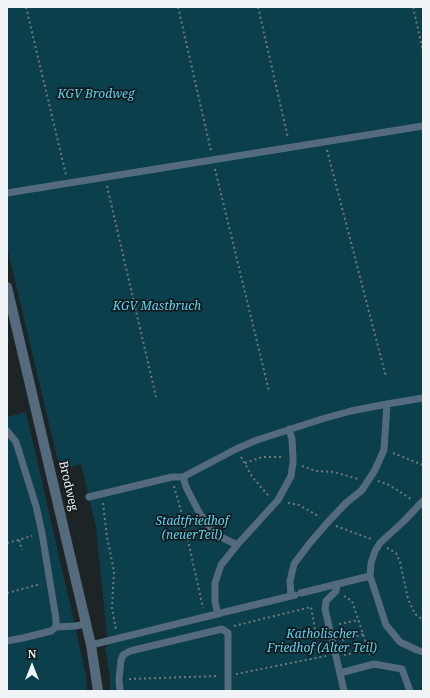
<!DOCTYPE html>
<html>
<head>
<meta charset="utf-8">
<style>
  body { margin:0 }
  #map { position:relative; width:430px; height:698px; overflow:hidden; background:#1d2426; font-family:"Noto Serif",serif }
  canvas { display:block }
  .frame { position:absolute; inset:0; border:8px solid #f0f4f6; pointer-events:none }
  .north { position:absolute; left:12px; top:646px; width:40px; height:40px; -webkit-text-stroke:3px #141b1d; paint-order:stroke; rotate:0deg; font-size:11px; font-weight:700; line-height:16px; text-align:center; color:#f0f4f6 }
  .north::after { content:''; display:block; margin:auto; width:14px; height:18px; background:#f0f4f6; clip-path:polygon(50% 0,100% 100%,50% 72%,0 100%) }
</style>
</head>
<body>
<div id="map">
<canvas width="430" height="698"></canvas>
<div class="frame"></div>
<div class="north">N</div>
</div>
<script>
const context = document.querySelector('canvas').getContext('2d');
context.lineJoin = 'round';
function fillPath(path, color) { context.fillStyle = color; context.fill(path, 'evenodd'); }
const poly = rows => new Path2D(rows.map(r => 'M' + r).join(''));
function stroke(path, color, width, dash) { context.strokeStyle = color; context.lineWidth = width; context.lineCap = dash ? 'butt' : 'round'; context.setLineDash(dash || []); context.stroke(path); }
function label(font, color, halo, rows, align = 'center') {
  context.font = font + ' "Noto Serif",serif'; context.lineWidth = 3.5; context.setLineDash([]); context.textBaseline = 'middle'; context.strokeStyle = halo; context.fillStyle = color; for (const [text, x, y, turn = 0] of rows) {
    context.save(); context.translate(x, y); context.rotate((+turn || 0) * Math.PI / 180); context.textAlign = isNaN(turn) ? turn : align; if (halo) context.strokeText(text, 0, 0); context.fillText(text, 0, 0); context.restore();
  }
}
const green = poly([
  [7,7,423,7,423,691,110,691,110,676,105,648,108,645,96,527,81,464,60,470,7,247],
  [26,412,75,626,86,676,87,691,7,691,7,417]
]);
const path = poly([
  [26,7,66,175],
  [178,7,211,151],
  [258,7,288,138],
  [413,7,423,51],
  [327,150,386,377],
  [215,169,269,391],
  [107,186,156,397],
  [393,453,423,465],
  [241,457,253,478,268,495,271,496],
  [245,463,262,457,284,457],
  [302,466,316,471,334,472,358,479],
  [378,481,389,485,411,499],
  [174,486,183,518,203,608],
  [103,503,107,537,114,571,112,608,116,630],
  [288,503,299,505,320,517],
  [336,526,371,539],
  [19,540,22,550],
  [7,543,32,536],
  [387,548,396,553,400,562,408,599,415,614,423,620],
  [7,593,41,584],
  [344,596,352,601,370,655],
  [339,624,359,620],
  [234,626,311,607,320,657],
  [342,640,364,634],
  [344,655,369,650],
  [423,671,423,673],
  [236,674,326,656],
  [129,679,218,676]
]);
const service = poly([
  [7,193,423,126],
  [7,431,16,442,36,506,42,533,56,619,56,627,75,626,86,624],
  [183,477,186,487,200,514,215,534,237,545],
  [89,497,172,477,183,477,236,449,257,440,322,419,351,411,387,404,423,398],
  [423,501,404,521,380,543,375,551,371,563,370,576,386,625,400,642,417,650,423,652],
  [337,584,336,591,326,601,325,609,344,691],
  [301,593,370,576],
  [291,596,290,581,294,564,309,544,328,522,346,503,362,490,375,470,384,450,387,404],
  [225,612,295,595],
  [218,614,215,602,215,583,221,565,237,545,278,500,291,476,293,463,293,457,292,439,289,429],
  [7,641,23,638,51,631,56,627],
  [91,645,221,613],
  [340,673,374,664,402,669,410,691],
  [120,691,119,679,121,660,123,655,130,651,222,629,228,633,228,691]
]);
const tertiary = poly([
  [7,287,91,645,98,691]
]);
const parkNames = [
  ["KGV Brodweg",96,95],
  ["KGV Mastbruch",157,307],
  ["Stadtfriedhof",192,522],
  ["(neuerTeil)",192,536],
  ["Katholischer",322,635],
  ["Friedhof (Alter Teil)",322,649]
];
const streetNames = [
  ["Brodweg",68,486,77]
];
fillPath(green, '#0c3f4c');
stroke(path, '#72787a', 2, [2, 3]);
stroke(service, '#536b7c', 7);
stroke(tertiary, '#536b7c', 10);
label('italic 12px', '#5ad3f4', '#141b1d', parkNames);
label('12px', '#f0f4f6', '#141b1d', streetNames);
</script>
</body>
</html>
